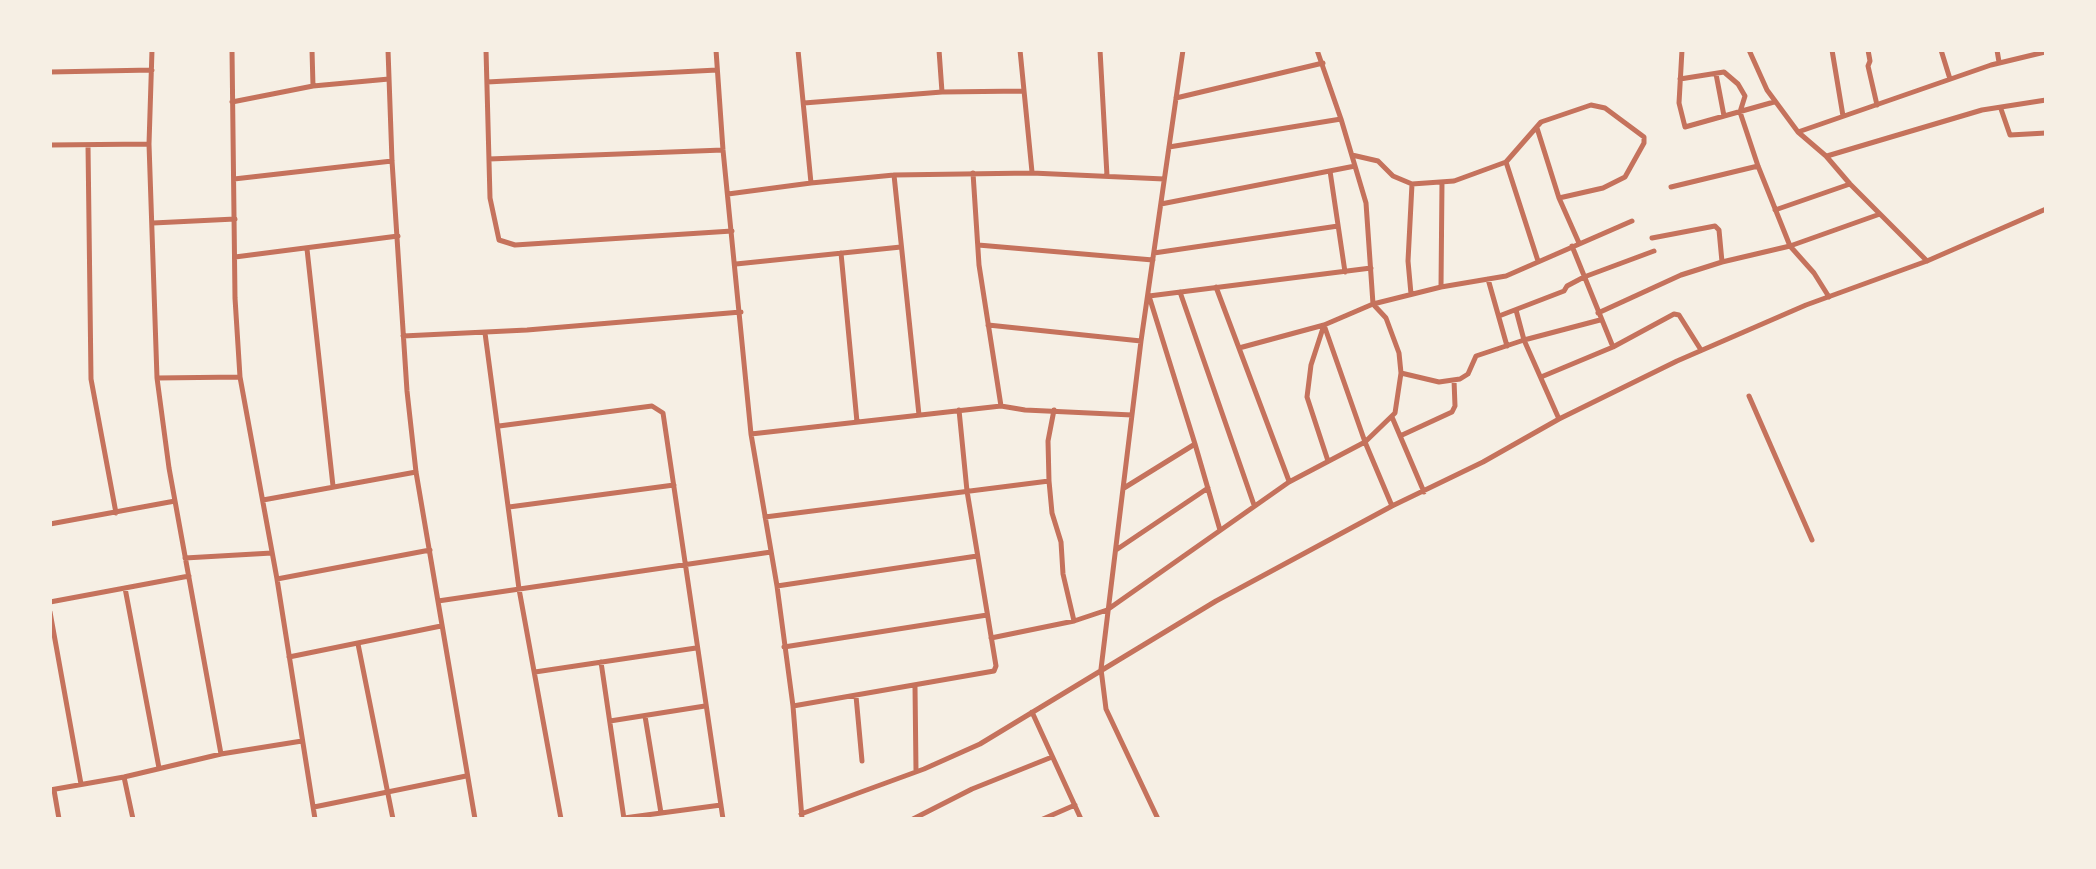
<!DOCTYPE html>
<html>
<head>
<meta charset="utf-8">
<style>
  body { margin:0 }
  #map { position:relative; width:2096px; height:869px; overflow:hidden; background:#f6efe4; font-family:Overpass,sans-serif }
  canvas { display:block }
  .frame { position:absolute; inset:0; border:52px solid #f6efe4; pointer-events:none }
</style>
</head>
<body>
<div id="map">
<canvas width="2096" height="869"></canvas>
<div class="frame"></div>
</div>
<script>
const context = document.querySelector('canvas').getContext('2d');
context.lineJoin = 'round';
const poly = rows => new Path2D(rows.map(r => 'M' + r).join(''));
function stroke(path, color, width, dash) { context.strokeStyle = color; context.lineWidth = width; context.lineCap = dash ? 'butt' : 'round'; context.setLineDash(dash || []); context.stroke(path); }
const minor = poly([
  [152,50,149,144,157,378,169,468,221,754],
  [232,50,235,298,240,377,277,579,315,819],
  [312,50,313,86],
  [388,50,392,161,407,391,416,472,475,819],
  [486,50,490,198,499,240,515,245,732,231],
  [716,50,723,150,751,434,777,586,793,706,802,819],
  [798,50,811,183],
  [939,50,942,92],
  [1020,50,1032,172],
  [1100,50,1107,176],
  [1682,50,1679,103,1685,127,1774,102],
  [1749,50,1767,90,1798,132,1826,156,1850,184,1927,261],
  [1832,50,1843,116],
  [1868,50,1870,61,1868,66,1877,105],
  [1941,50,1950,79],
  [1997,50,1999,62],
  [50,72,152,70],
  [1716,74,1724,116],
  [1680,79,1724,72,1738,84,1745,96,1740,112,1758,166,1790,246,1814,273,1829,297],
  [487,82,717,70],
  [1176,98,1323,63],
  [232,102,313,86,389,79],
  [804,103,942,92,1024,91],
  [2001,109,2010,135,2046,133],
  [1537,128,1559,198,1579,243],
  [1798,132,1991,65,2045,52],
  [50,145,149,144],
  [88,145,91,379,116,513],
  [1169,147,1341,119],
  [1352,155,1378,161,1393,176,1412,184,1454,181,1506,162,1541,122,1591,105,1605,108,1644,137,1644,143,1625,177,1603,188,1559,198],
  [1827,156,1982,110,2046,100],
  [489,159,723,150],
  [1506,162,1538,261],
  [1330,171,1345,272],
  [973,173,979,265,1001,406],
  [894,175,919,415],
  [234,179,392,161],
  [1671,187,1758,166],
  [728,194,811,183,894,175,1032,173,1164,179],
  [1161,204,1355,166],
  [1775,210,1850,184],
  [153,223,235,219],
  [1652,238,1715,226,1719,230,1722,262],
  [978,245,1153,260],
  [1572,246,1613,347],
  [307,249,333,486],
  [841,253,857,422],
  [1154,253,1338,226],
  [235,257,398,236],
  [736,264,901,247],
  [1488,279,1507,346],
  [1216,287,1289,481],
  [1441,287,1442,182],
  [1180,292,1254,505],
  [1411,294,1408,261,1412,184],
  [1516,310,1524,340,1559,419],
  [1598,313,1681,275,1722,262,1790,246,1880,214],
  [1499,316,1564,291,1567,286,1584,277,1654,251],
  [988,325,1141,341],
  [1324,325,1365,442,1392,506],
  [1324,325,1311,365,1307,397,1328,461],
  [485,333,519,589,561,819],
  [403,336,527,330,741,312],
  [1239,348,1324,325,1373,304,1441,287,1506,276,1632,221],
  [1401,373,1439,382,1460,379,1468,374,1476,356,1524,340,1600,320],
  [1541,377,1613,347,1674,314,1679,315,1701,350],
  [157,378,240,377],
  [1749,396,1812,540],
  [1054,410,1048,441,1049,481,1052,513,1061,542,1063,574,1074,621],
  [1392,417,1424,492],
  [499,426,652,406,663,413,723,819],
  [751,434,1001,406,1025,410,1132,415],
  [1400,436,1452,412,1455,406,1454,380],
  [1195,444,1220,530],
  [1124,488,1195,444,1149,296,1371,268],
  [263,500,416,472],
  [509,507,674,485],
  [765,517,1049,481],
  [50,524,175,501],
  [1116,550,1208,488],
  [185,558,272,553],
  [277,579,430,550],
  [777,586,977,556],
  [125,588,159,768],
  [438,601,771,552],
  [50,602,189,576],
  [50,612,81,784],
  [991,638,1074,621,1107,610,1289,482,1365,442,1395,413,1401,373,1399,353,1386,318,1373,304,1366,203,1341,119,1317,50],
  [358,644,393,819],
  [784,647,987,615],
  [289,657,441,626],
  [601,662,624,819],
  [535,672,696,648],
  [915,686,916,771],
  [856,696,862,761],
  [793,706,994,671,996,666,967,491,959,410],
  [1032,712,1081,819],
  [645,716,661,813],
  [610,721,705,706],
  [124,777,133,819],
  [50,790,124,777,221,754,302,741],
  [54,790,59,819],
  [314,807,466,776],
  [801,814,924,769,980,744,1216,601,1392,506,1483,462,1559,419,1677,361,1806,305,1927,261,2046,209],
  [624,818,721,805],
  [913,819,972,789,1052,757],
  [1043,819,1075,805],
  [1158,819,1106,709,1101,669,1141,341,1183,50]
]);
stroke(minor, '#c5725c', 5);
</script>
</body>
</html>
